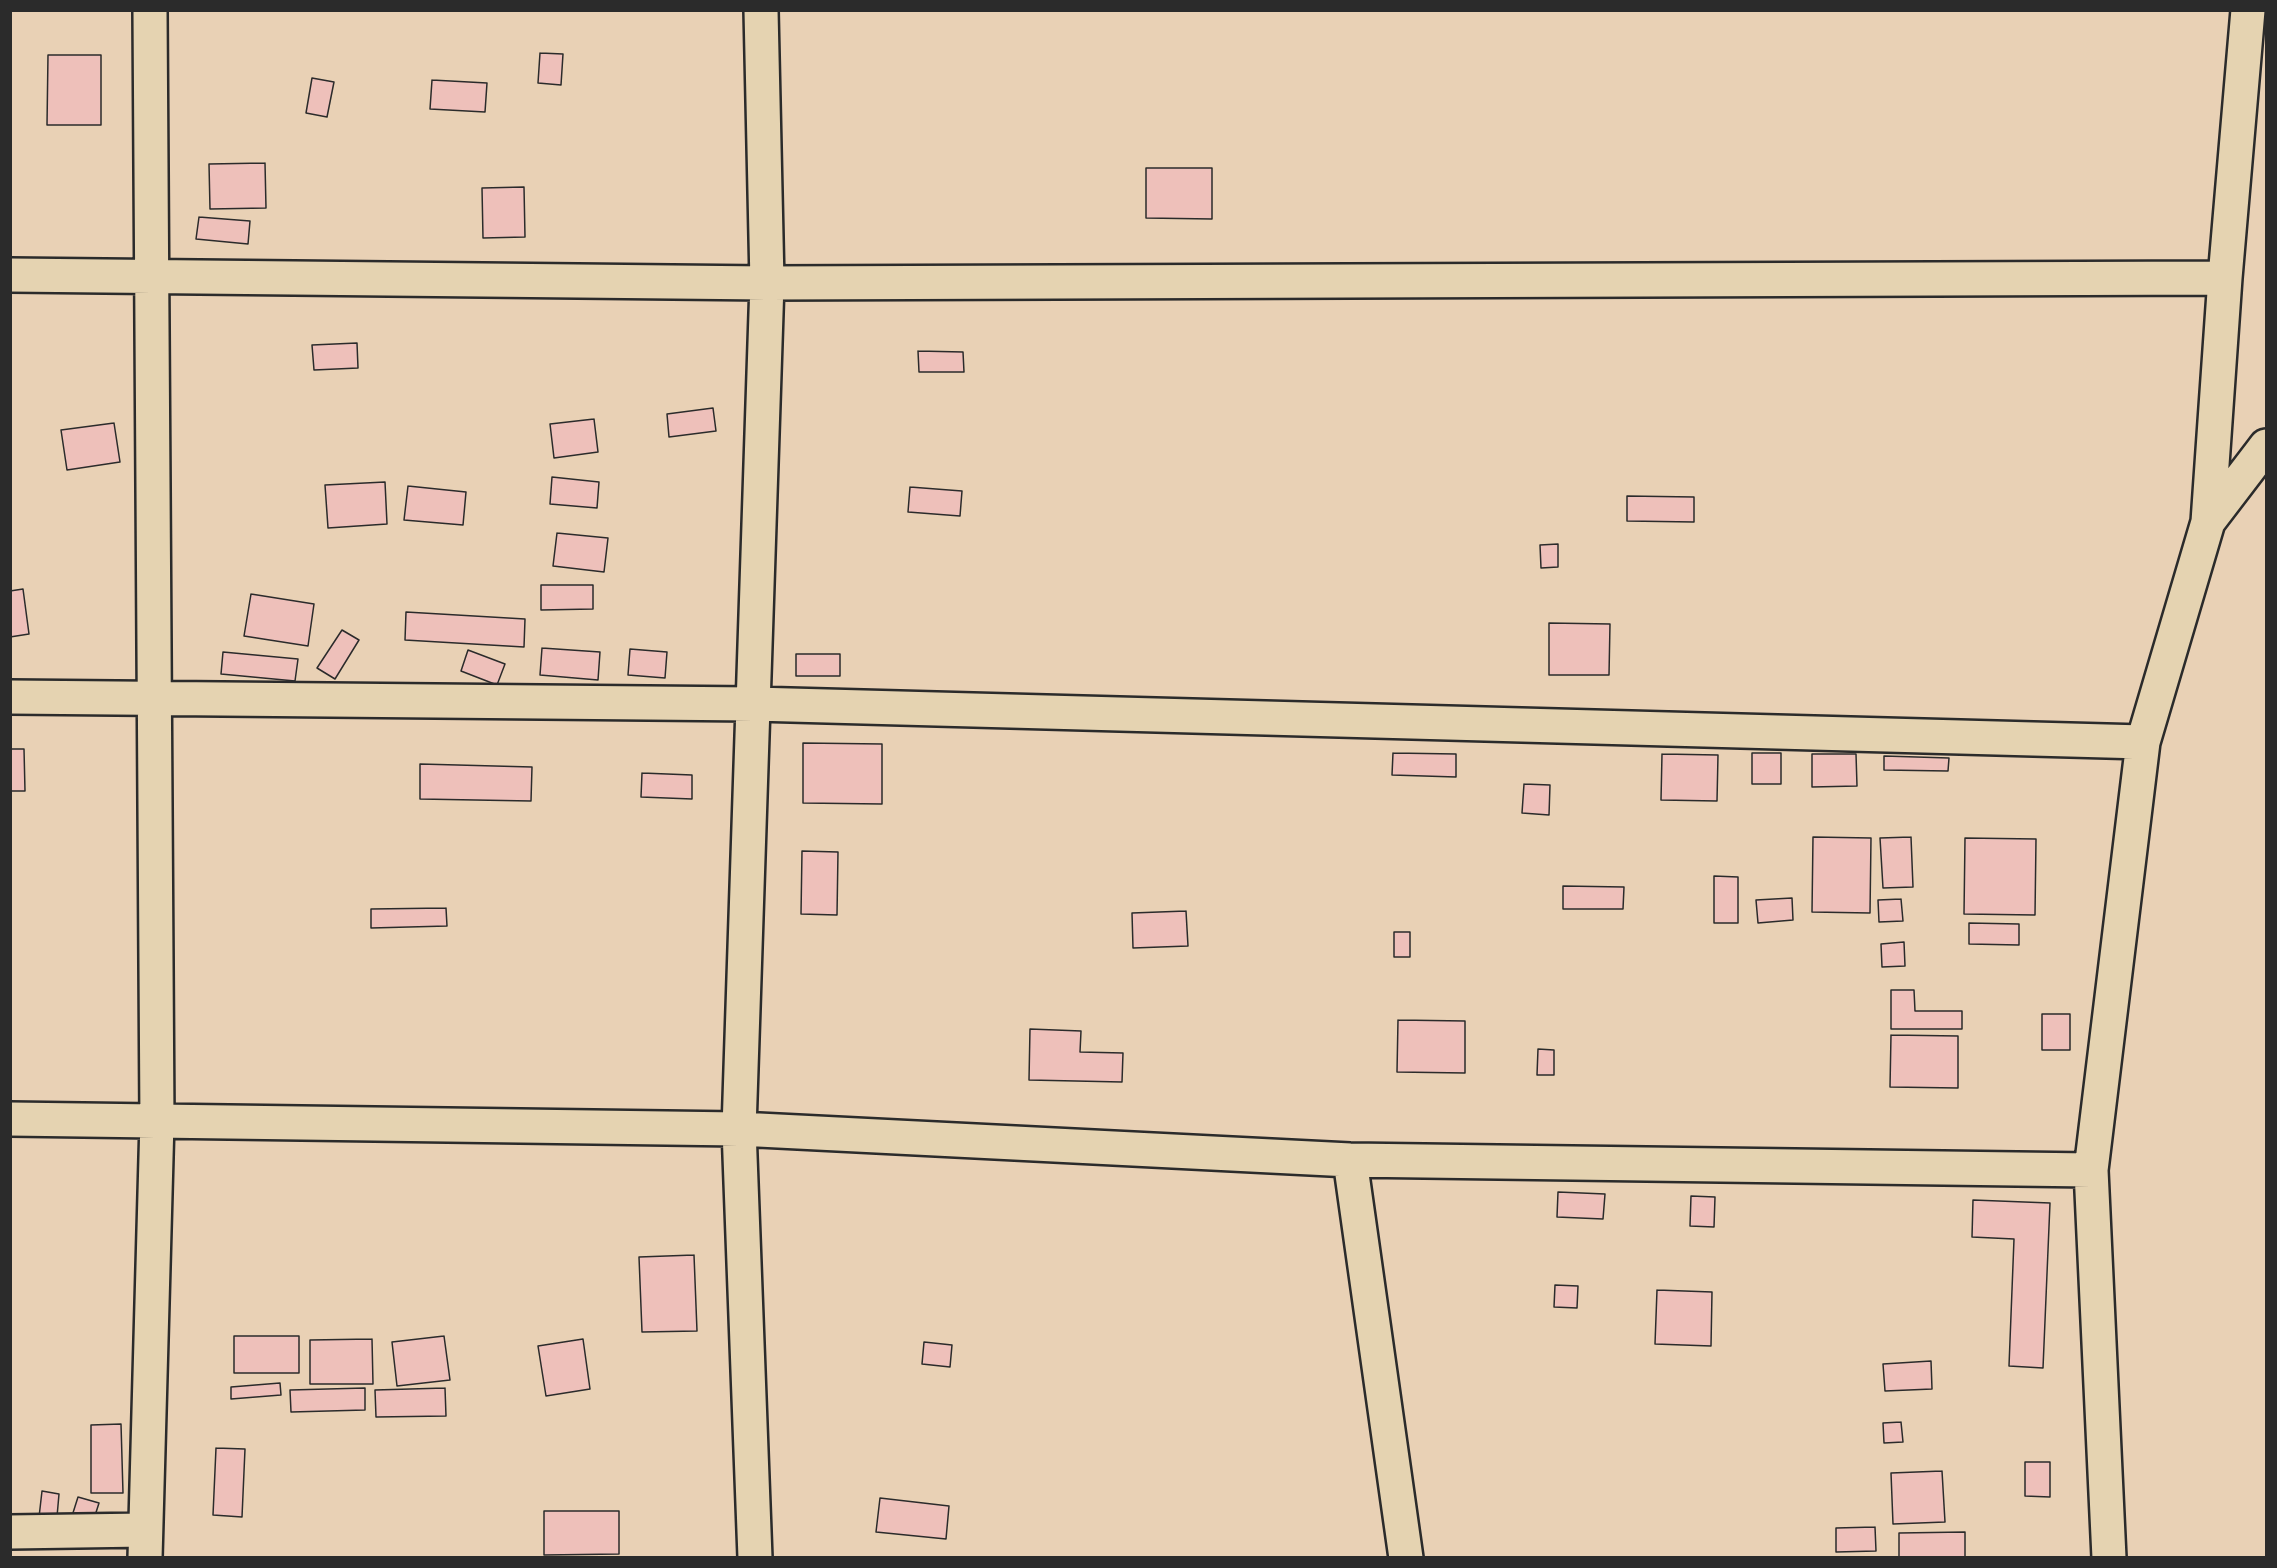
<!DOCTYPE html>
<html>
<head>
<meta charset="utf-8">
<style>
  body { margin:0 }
  #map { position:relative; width:2277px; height:1568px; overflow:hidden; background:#e9d1b5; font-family:"Shantell Sans",sans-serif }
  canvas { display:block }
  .frame { position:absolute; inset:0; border:12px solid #2b2b2b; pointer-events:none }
</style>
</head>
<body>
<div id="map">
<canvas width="2277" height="1568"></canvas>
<div class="frame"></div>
</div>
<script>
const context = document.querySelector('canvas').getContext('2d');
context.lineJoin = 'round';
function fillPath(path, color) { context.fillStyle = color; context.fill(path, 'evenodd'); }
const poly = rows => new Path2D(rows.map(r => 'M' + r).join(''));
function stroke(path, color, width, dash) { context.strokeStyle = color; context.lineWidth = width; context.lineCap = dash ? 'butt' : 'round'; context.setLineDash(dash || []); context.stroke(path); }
const building = poly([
  [540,53,563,54,561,85,538,83,540,53],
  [48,55,101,55,101,125,47,125,48,55],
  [312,78,334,82,327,117,306,113,312,78],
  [432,80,487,83,485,112,430,109,432,80],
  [265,163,266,208,210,209,209,164,265,163],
  [1146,168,1212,168,1212,219,1146,218,1146,168],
  [524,187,525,237,483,238,482,188,524,187],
  [199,217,250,221,248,244,196,239,199,217],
  [357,343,358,368,314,370,312,345,357,343],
  [918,351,963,352,964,372,919,372,918,351],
  [713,408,716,431,669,437,667,414,713,408],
  [594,419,598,452,554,458,550,424,594,419],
  [114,423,120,462,67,470,61,430,114,423],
  [552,477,599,482,597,508,550,504,552,477],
  [385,482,387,524,328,528,325,485,385,482],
  [408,486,466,492,463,525,404,520,408,486],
  [910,487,962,491,960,516,908,512,910,487],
  [1627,496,1694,497,1694,522,1627,521,1627,496],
  [557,533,608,538,604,572,553,566,557,533],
  [1558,544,1558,567,1541,568,1540,545,1558,544],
  [541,585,593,585,593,609,541,610,541,585],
  [23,589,29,634,10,637,10,591,23,589],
  [251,594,314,604,308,646,244,636,251,594],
  [406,612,525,619,524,647,405,640,406,612],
  [1549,623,1610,624,1609,675,1549,675,1549,623],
  [342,630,359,640,335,679,317,668,342,630],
  [542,648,600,652,598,680,540,675,542,648],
  [630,649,667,652,665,678,628,675,630,649],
  [468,650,505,664,497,685,461,671,468,650],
  [223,652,298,659,295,681,221,674,223,652],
  [796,654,840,654,840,676,796,676,796,654],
  [803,743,882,744,882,804,803,803,803,743],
  [10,749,24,749,25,791,10,791,10,749],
  [1393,753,1456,754,1456,777,1392,775,1393,753],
  [1752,753,1781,753,1781,784,1752,784,1752,753],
  [1662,754,1718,755,1717,801,1661,800,1662,754],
  [1812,754,1856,754,1857,786,1812,787,1812,754],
  [1884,756,1949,758,1948,771,1884,770,1884,756],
  [420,764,532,767,531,801,420,799,420,764],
  [642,773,692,775,692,799,641,797,642,773],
  [1524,784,1550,785,1549,815,1522,813,1524,784],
  [1813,837,1871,838,1870,913,1812,912,1813,837],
  [1911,837,1913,887,1883,888,1880,838,1911,837],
  [1965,838,2036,839,2035,915,1964,914,1965,838],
  [802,851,838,852,837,915,801,914,802,851],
  [1714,876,1738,877,1738,923,1714,923,1714,876],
  [1563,886,1624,887,1623,909,1563,909,1563,886],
  [1792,898,1793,920,1758,923,1756,900,1792,898],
  [1901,899,1903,921,1879,922,1878,900,1901,899],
  [446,908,447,926,371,928,371,909,446,908],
  [1186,911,1188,946,1133,948,1132,913,1186,911],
  [1969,923,2019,924,2019,945,1969,944,1969,923],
  [1394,932,1410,932,1410,957,1394,957,1394,932],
  [1904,942,1905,966,1882,967,1881,944,1904,942],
  [1891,990,1914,990,1915,1011,1962,1011,1962,1029,1891,1029,1891,990],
  [2042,1014,2070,1014,2070,1050,2042,1050,2042,1014],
  [1398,1020,1465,1021,1465,1073,1397,1072,1398,1020],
  [1030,1029,1081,1031,1080,1052,1123,1053,1122,1082,1029,1080,1030,1029],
  [1891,1035,1958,1036,1958,1088,1890,1087,1891,1035],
  [1538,1049,1554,1050,1554,1075,1537,1075,1538,1049],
  [1558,1192,1605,1194,1603,1219,1557,1217,1558,1192],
  [1691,1196,1715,1197,1714,1227,1690,1226,1691,1196],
  [1973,1200,2050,1203,2043,1368,2009,1366,2014,1239,1972,1237,1973,1200],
  [694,1255,697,1331,642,1332,639,1257,694,1255],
  [1555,1285,1578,1286,1577,1308,1554,1307,1555,1285],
  [1657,1290,1712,1292,1711,1346,1655,1344,1657,1290],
  [234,1336,299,1336,299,1373,234,1373,234,1336],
  [444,1336,450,1380,397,1386,392,1342,444,1336],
  [372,1339,373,1384,310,1384,310,1340,372,1339],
  [583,1339,590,1389,546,1396,538,1346,583,1339],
  [924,1342,952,1345,950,1367,922,1364,924,1342],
  [1931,1361,1932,1389,1885,1391,1883,1364,1931,1361],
  [280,1383,281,1395,231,1399,231,1387,280,1383],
  [365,1388,365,1410,291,1412,290,1390,365,1388],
  [445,1388,446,1416,376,1417,375,1390,445,1388],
  [1901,1422,1903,1442,1884,1443,1883,1423,1901,1422],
  [121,1424,123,1493,91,1493,91,1425,121,1424],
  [216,1448,245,1449,242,1517,213,1515,216,1448],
  [2025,1462,2050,1462,2050,1497,2025,1496,2025,1462],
  [1942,1471,1945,1522,1893,1524,1891,1473,1942,1471],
  [42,1491,59,1494,56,1528,38,1526,42,1491],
  [78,1497,99,1503,93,1522,72,1516,78,1497],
  [880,1498,949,1506,946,1539,876,1532,880,1498],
  [544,1511,619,1511,619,1554,544,1555,544,1511],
  [1875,1527,1876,1551,1836,1552,1836,1528,1875,1527],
  [1965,1532,1965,1558,1899,1558,1899,1533,1965,1532]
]);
const minor = poly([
  [10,275,767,283,2225,278],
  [2208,522,2225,278,2248,10],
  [10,697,754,704,2143,742],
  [10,1119,739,1129,1350,1160,2091,1170],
  [1350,1160,1406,1558],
  [10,1532,145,1530],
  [145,1558,157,1121,150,10],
  [755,1558,739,1129,767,283,761,10],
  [2109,1558,2091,1170,2143,742,2208,522,2266,446]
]);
fillPath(building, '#eec0ba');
stroke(building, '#2b2b2b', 1.5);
stroke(minor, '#2b2b2b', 38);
stroke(minor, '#e5d3b1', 33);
</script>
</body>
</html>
